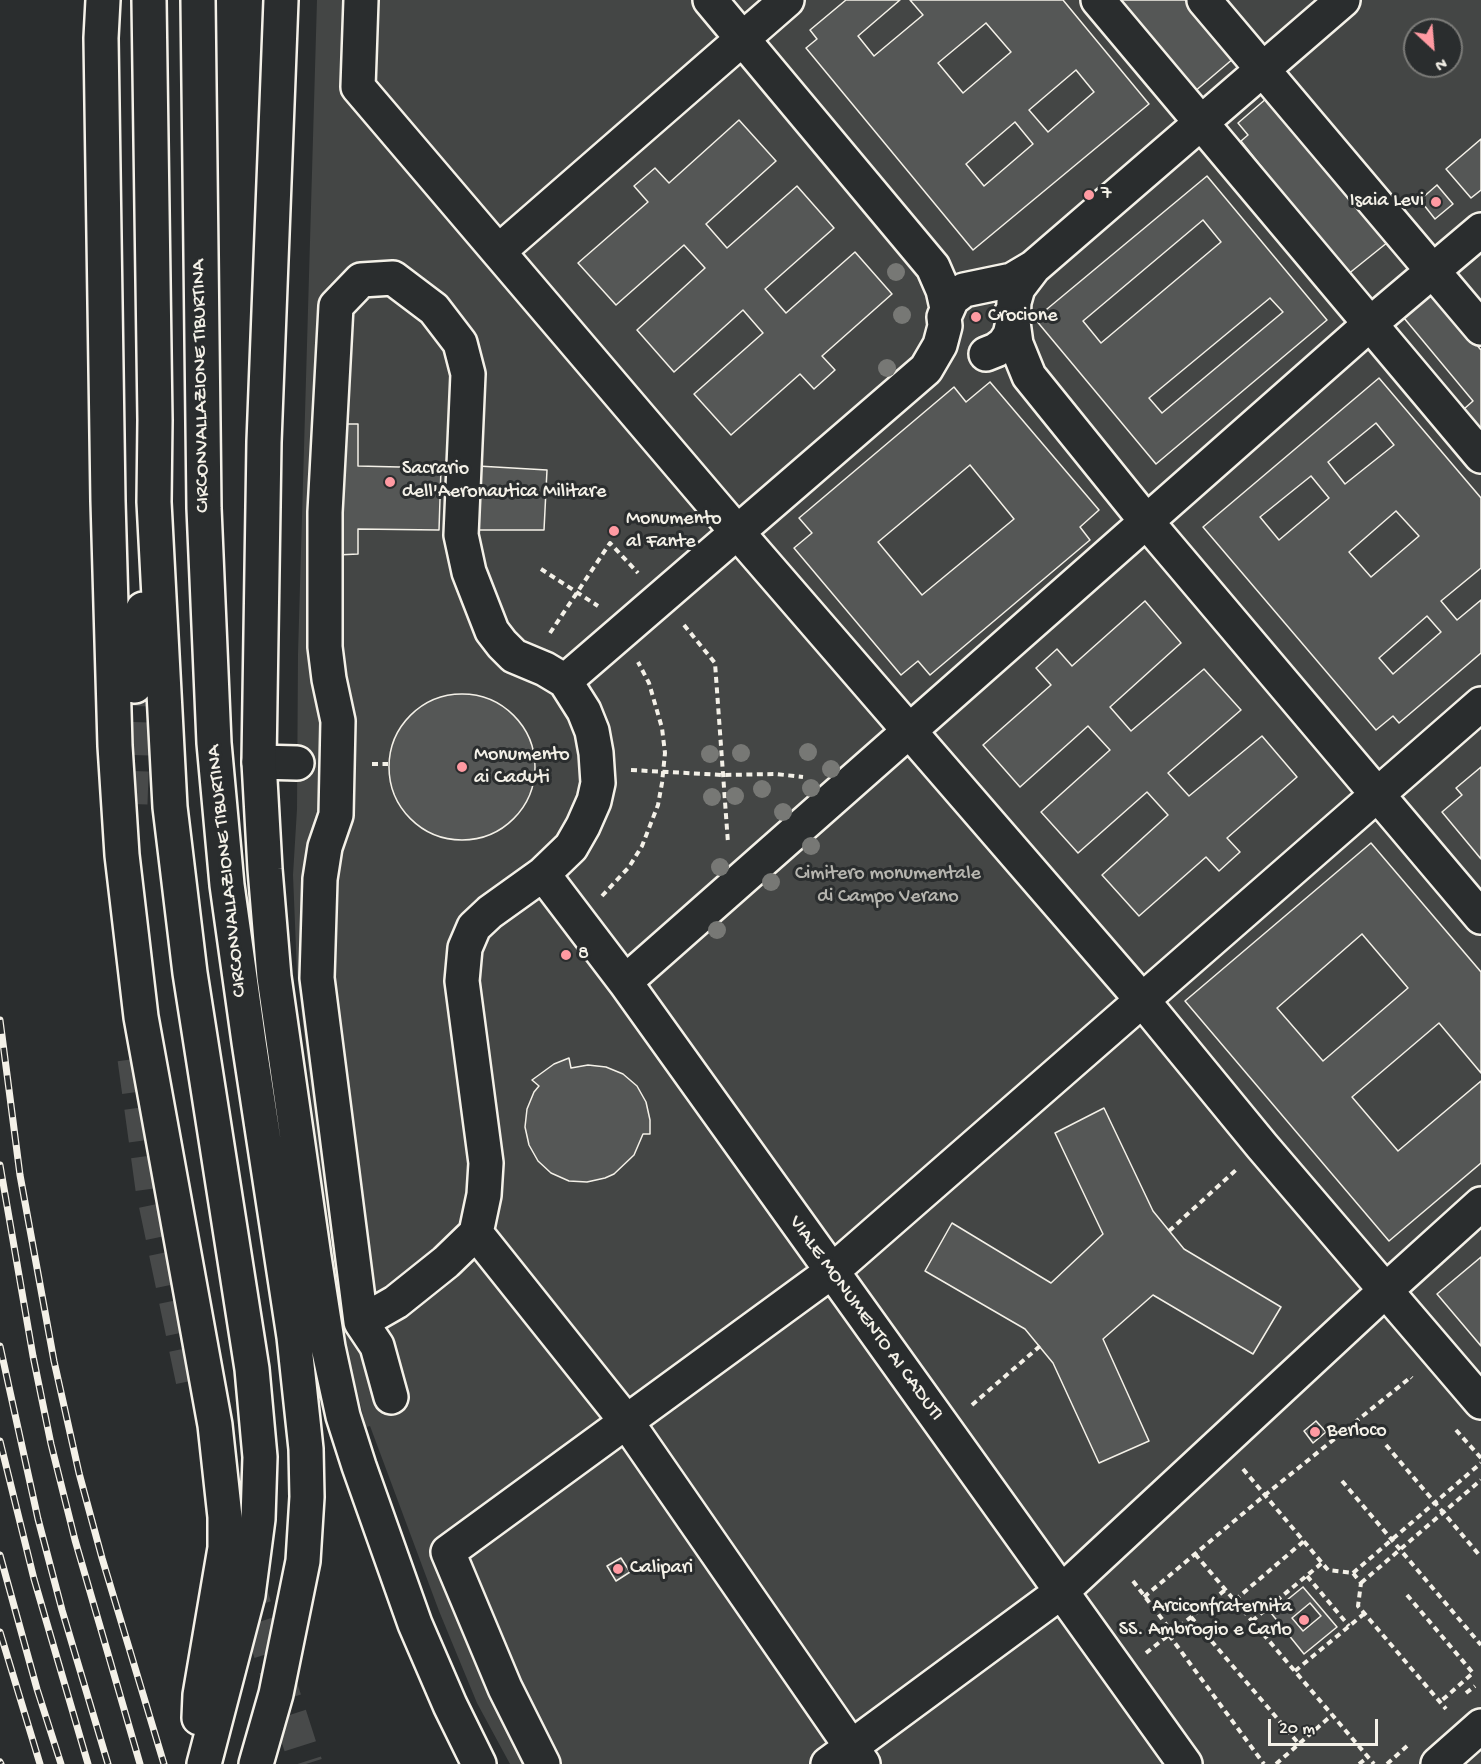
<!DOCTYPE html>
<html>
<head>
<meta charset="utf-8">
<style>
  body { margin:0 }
  #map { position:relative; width:1481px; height:1764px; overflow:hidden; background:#2a2d2e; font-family:"Gochi Hand",sans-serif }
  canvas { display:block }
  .north { position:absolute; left:1403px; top:18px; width:60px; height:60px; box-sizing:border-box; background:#2a2d2e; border:2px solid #7b7b78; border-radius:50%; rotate:154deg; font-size:16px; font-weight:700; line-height:24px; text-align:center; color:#f4f1e8 }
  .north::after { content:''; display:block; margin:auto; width:21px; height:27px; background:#ff9aa2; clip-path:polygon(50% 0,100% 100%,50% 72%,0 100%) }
  .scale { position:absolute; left:1268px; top:1719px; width:110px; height:27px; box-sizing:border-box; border:3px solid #f4f1e8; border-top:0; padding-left:8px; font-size:18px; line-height:21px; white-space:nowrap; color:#f4f1e8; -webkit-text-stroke:4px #2a2d2e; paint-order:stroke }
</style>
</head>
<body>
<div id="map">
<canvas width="1481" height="1764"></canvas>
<div class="north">N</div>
<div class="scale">20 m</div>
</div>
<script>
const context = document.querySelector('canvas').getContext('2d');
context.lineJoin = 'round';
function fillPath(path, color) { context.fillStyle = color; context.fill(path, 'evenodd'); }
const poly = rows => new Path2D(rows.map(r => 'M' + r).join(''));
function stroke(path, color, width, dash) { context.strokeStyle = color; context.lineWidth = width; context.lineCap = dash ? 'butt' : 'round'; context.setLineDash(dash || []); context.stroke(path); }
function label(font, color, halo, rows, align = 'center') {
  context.font = font + ' "Gochi Hand",sans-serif'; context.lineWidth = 6; context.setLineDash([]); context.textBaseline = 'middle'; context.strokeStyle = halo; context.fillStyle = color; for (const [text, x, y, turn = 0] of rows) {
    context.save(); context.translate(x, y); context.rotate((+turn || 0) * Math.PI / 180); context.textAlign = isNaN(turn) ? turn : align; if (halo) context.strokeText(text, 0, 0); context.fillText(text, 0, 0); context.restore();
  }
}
const green = poly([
  [317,0,1481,0,1481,1764,510,1764,477,1703,439,1611,370,1426,366,1427,342,1331,318,1154,297,973,293,875,297,809,298,654],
  [1415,30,1451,30,1451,66,1415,66]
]);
const building = poly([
  [846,0,900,0,858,36,874,56,923,15,910,0,1063,0,1149,104,973,250,806,48,817,39,810,30,846,0],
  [986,23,1011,52,963,93,938,63,986,23],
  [1076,70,1094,92,1048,132,1029,110,1076,70],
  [1015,122,1033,144,984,186,966,164,1015,122],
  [1117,0,1185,0,1234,58,1194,92,1117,0],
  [1267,98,1388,242,1347,275,1241,141,1248,135,1238,123,1267,98],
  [739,120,776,161,706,224,727,248,797,186,834,228,765,289,786,313,855,252,892,294,822,356,835,370,814,389,800,374,731,435,694,394,763,333,743,310,674,372,637,330,705,268,684,245,616,305,578,263,648,202,634,186,655,168,669,183,739,120],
  [1481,139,1481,190,1471,198,1446,169,1481,139],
  [1207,176,1327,320,1156,464,1035,319,1207,176],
  [1203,220,1221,242,1101,343,1083,321,1203,220],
  [1270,298,1283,312,1162,413,1149,398,1270,298],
  [1437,185,1453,204,1435,219,1420,200,1437,185],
  [1433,293,1481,350,1481,429,1464,409,1473,401,1404,318,1433,293],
  [1379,378,1481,498,1481,568,1441,601,1457,620,1481,600,1481,653,1399,723,1393,716,1376,730,1203,527,1379,378],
  [1376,423,1394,445,1345,484,1328,462,1376,423],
  [1311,476,1329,498,1279,540,1260,517,1311,476],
  [1396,511,1419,536,1371,577,1349,552,1396,511],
  [1427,616,1441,632,1393,674,1379,658,1427,616],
  [990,382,1099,510,1080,527,1090,540,930,675,918,661,901,675,794,548,812,533,799,518,954,387,966,402,990,382],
  [970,465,1014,519,922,595,878,542,970,465],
  [341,424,358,424,358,466,441,468,439,530,358,529,358,554,337,555,341,424],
  [478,466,547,470,544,530,475,530,478,466],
  [1145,601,1181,643,1110,707,1131,731,1204,669,1241,710,1168,773,1189,796,1262,736,1297,777,1227,838,1240,852,1219,871,1206,857,1139,916,1102,875,1168,815,1147,792,1078,853,1041,812,1110,750,1088,726,1020,787,983,745,1051,685,1036,668,1057,649,1072,666,1145,601],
  '389 767a73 73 0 1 1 146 0a73 73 0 1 1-146 0Z',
  [1481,767,1481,859,1442,812,1462,795,1456,788,1481,767],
  [1371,843,1481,972,1481,1073,1439,1023,1352,1097,1398,1151,1481,1081,1481,1163,1389,1241,1185,1001,1371,843],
  [1362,934,1408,988,1323,1061,1277,1008,1362,934],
  [569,1058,571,1068,588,1065,606,1067,623,1074,637,1086,646,1102,650,1120,650,1134,643,1134,634,1155,614,1174,605,1178,587,1182,569,1181,551,1173,538,1161,529,1145,525,1127,527,1109,534,1092,539,1086,532,1080,554,1064,569,1058],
  [1104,1108,1153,1211,1184,1249,1281,1307,1253,1354,1153,1295,1103,1339,1149,1441,1099,1463,1053,1363,1025,1329,925,1271,952,1223,1051,1283,1103,1234,1055,1133,1104,1108],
  [1481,1257,1481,1346,1437,1294,1481,1257],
  [1316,1421,1326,1432,1313,1443,1304,1431,1316,1421],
  [621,1558,630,1572,616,1581,607,1566,621,1558],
  [1303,1587,1337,1627,1304,1654,1271,1613,1303,1587],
  [1310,1603,1321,1616,1303,1631,1292,1618,1310,1603]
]);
const highwayTunnel = poly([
  [131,804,135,686],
  [134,1059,152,1189,194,1389],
  [245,1575,306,1764]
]);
const path = poly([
  [541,569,598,606],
  [684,625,715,663,728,843],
  [550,633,610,543,638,573],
  [372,764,388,764],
  [631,770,723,775,776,774,803,777],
  [602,896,629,867,642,846,658,805,662,783,665,753,662,728,649,683,638,662],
  [1169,1231,1237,1169],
  [972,1405,1040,1346],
  [1456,1430,1481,1458],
  [1386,1445,1481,1557],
  [1243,1469,1328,1570,1353,1573,1361,1583,1358,1606,1446,1709],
  [1342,1481,1481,1645],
  [1195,1554,1374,1764],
  [1353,1573,1481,1463],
  [1307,1576,1349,1626],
  [1133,1581,1172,1632],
  [1361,1583,1481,1480],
  [1407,1595,1473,1673,1440,1702],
  [1144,1597,1265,1495,1411,1377,1412,1378],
  [1235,1600,1304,1541],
  [1191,1617,1299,1744],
  [1252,1621,1322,1563],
  [1169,1635,1264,1764],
  [1146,1653,1225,1590],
  [1295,1671,1365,1613],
  [1466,1693,1475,1686],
  [1276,1764,1332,1715],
  [1359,1764,1368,1757],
  [1387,1764,1407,1746]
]);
const minor = poly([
  [361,0,358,87,738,533,1143,1001,1262,1146,1481,1402],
  [710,0,933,267,943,290,947,308],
  [1098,0,1481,456],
  [1204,0,1481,328],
  [499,251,787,0],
  [1034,267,1018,288,1014,302,1013,322,1016,344,1029,376,1146,521,1481,917],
  [986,354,996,350,1004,344,1010,335,1013,322,1011,314],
  [565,681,926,369,940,345,945,326,944,317,952,299,964,290,1012,280,1034,267,1343,0],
  [259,762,297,763],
  [543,874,625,982,1185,1764],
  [625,982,1370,324,1481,230],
  [361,1322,317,978,320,879,325,847,336,815,338,721,329,679,325,647,325,512,336,306,361,280,393,278,434,309,460,343,468,374,461,535,469,572,492,631,502,644,514,656,545,669,565,681,584,711,592,731,596,753,598,783,594,801,583,826,571,847,543,874,490,912,474,927,465,948,462,981,486,1163,484,1195,476,1233],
  [391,1397,377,1346,361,1322,396,1302,446,1262,476,1233,626,1421,863,1764],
  [543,1764,505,1688,448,1552,831,1272,1481,704],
  [828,1764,1061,1592,1386,1290,1481,1204],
  [1438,1764,1481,1726]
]);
const highway = poly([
  [103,0,101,38,108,501,115,746,122,855,141,1017,215,1425,225,1517,225,1548,200,1695,199,1718],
  [149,0,155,420,154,502,170,807,190,973,252,1369,260,1457,258,1519,248,1595,204,1764],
  [198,0,204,508,214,743,227,885,249,1042,294,1337,306,1449,307,1497,303,1561,276,1694,256,1764],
  [281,0,264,442,259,762,265,869,274,977,314,1257,328,1347,343,1416,359,1466,415,1624,450,1705,479,1764],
  [135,686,143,609]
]);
const rail = poly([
  [0,1020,20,1175,54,1361,79,1473,102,1558,164,1764],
  [0,1165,33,1356,51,1444,75,1540,140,1764],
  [0,1346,38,1519,62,1610,108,1764],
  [0,1441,34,1579,88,1764],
  [0,1555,37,1689,61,1764],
  [0,1632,40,1764],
  [0,1762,1,1764]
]);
const trees = [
  [896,272],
  [902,315],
  [887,368],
  [808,752],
  [741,753],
  [710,754],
  [831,769],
  [811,788],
  [762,789],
  [735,796],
  [712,797],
  [783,812],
  [811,846],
  [720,867],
  [771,882],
  [717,930]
];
const markers = [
  [1089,195,6,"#ff9aa2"],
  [1436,202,6,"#ff9aa2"],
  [976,317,6,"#ff9aa2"],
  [390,482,6,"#ff9aa2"],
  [614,531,6,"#ff9aa2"],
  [462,767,6,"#ff9aa2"],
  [566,955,6,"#ff9aa2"],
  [1315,1432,6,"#ff9aa2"],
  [618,1569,6,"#ff9aa2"],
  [1304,1620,6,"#ff9aa2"]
];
const poiNames = [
  ["7",1101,195],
  ["Isaia Levi",1424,202,"right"],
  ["Crocione",988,317],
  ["Sacrario",402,470],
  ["dell'Aeronautica Militare",402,493],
  ["Monumento",626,520],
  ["al Fante",626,543],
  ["Monumento",474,756],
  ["ai Caduti",474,779],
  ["8",578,955],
  ["Berloco",1327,1432],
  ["Calipari",630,1569],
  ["Arciconfraternita",1292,1608,"right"],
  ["SS. Ambrogio e Carlo",1292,1631,"right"]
];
const streetNames = [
  ["CIRCONVALLAZIONE TIBURTINA",202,386,-91],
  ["CIRCONVALLAZIONE TIBURTINA",228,871,-96],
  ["VIALE MONUMENTO AI CADUTI",865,1319,54]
];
const parkNames = [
  ["Cimitero monumentale",888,875],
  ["di Campo Verano",888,898]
];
fillPath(green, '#444645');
fillPath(building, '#555756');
stroke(building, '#f4f1e8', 1.5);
stroke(highwayTunnel, '#484a4a', 33, [33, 16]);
stroke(minor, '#f4f1e8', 38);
stroke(highway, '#f4f1e8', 38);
stroke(path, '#f4f1e8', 4, [6, 4.5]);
stroke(minor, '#2a2d2e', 33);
stroke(highway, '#2a2d2e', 33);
stroke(rail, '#f4f1e8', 7);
stroke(rail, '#2a2d2e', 4.5, [14]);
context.fillStyle = '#777875';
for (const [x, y] of trees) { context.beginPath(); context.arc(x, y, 9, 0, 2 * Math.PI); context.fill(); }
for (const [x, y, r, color] of markers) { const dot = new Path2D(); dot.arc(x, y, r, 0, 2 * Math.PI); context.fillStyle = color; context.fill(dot); stroke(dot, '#2a2d2e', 2); }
label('20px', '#f4f1e8', '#2a2d2e', poiNames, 'left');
label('20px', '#f4f1e8', '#2a2d2e', streetNames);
label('20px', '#b6b5af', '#2a2d2e', parkNames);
</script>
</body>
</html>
